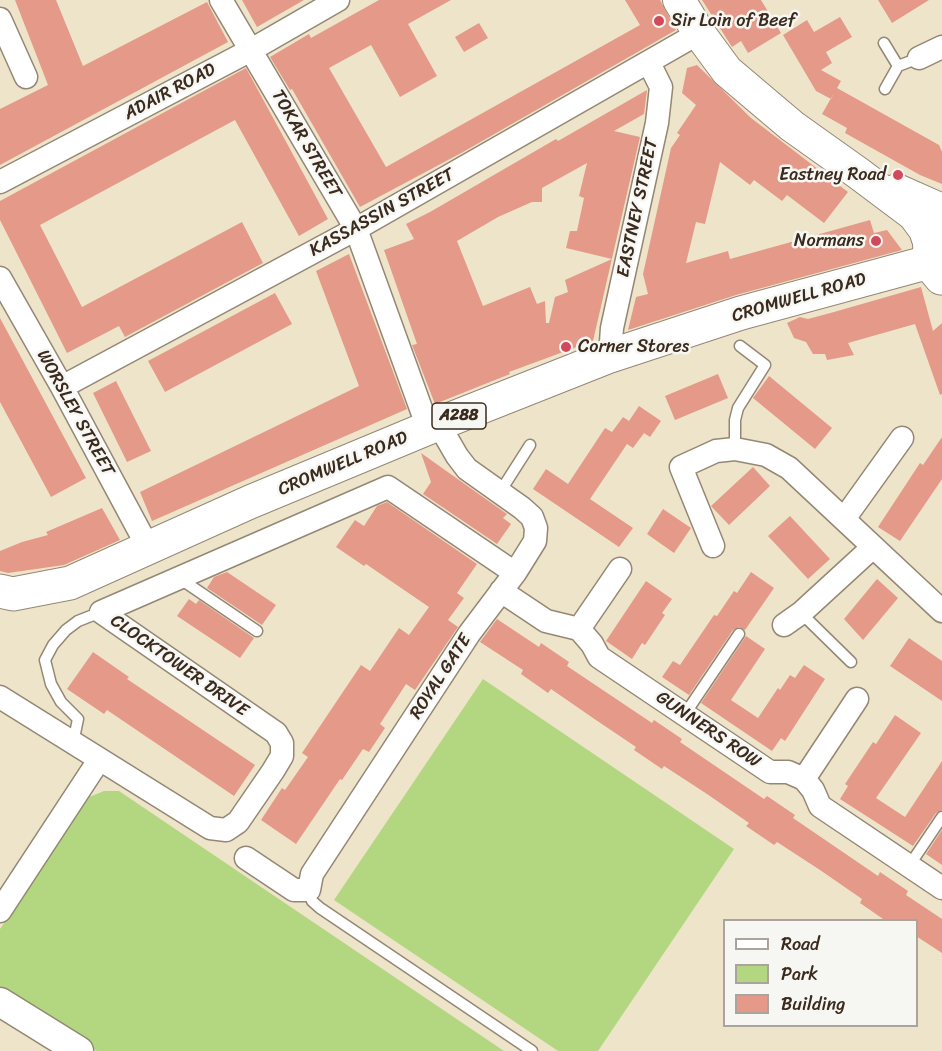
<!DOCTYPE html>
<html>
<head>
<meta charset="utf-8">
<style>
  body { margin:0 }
  #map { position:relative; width:942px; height:1051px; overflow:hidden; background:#eee4ca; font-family:Sriracha,sans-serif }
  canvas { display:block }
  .legend { position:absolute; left:723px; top:919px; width:195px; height:108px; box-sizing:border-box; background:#f6f6f2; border:2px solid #aba49d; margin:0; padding:8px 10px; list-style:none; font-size:18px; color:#3b2a1e }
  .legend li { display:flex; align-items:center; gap:12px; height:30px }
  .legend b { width:30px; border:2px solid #aba49d }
</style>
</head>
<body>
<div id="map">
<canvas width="942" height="1051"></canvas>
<ul class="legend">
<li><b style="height:8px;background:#fff"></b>Road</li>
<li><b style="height:16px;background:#b3d780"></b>Park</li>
<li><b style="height:16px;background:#e59989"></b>Building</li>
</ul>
</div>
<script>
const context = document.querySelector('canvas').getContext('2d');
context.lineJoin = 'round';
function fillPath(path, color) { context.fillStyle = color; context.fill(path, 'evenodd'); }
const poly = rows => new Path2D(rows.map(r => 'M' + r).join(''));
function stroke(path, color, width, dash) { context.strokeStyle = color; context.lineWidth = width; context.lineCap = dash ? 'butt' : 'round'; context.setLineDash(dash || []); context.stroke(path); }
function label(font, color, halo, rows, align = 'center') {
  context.font = font + ' Sriracha,sans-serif'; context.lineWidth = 5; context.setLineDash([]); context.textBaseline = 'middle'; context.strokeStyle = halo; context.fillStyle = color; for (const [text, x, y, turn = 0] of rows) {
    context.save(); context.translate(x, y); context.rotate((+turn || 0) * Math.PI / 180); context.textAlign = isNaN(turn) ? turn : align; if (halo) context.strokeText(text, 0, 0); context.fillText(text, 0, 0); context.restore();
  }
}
const green = poly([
  [483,679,734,849,598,1051,558,1051,334,900],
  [104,791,119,791,504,1051,97,1051,0,989,0,929,89,797]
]);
const building = poly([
  [15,0,56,0,83,66,207,2,228,42,0,165,0,109,48,85],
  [242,0,304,0,257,27],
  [379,0,451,0,408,24,437,76,400,97,371,45,329,68,386,167,640,25,625,0,660,0,676,30,463,152,360,207,292,89,290,90,270,57,309,34,311,38],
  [702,0,761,0,781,33,748,53,741,41,732,47],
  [878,0,929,0,892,23],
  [840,17,852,37,826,52,832,63,821,70,841,81,837,88,939,145,942,152,942,184,920,175,845,133,847,128,822,114,834,93,831,99,816,91,783,35,807,20,814,32],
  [479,23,488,38,464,52,455,37],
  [697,65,751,118,848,192,824,223,787,195,782,201,754,180,750,185,720,162,705,224,696,222,686,263,728,251,730,259,870,220,874,233,887,230,902,250,736,295,628,330,636,297,648,294,643,274,671,148,680,135,677,133,696,105,682,93,687,68],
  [246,68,328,219,299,236,235,120,40,225,82,307,242,222,263,263,125,337,119,326,67,353,0,220,0,201],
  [647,90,644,114,614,131,640,137,593,341,509,372,510,374,435,404,412,345,417,344,384,250,414,239,406,224,430,212,556,139,558,141],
  [587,163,579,196,584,198,577,231,570,231,566,248,612,259,565,280,568,292,555,297,549,323,546,323,545,301,537,304,530,287,483,306,457,241,498,217,532,202,542,202,542,188],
  [349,254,407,409,152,521,140,492,359,386,316,271],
  [921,287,933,331,942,323,942,394,940,395,915,324,848,343,854,355,827,360,825,354,813,354,806,342,794,338,787,323,800,317,808,319,834,312],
  [275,293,292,324,165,392,148,361],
  [0,318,86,478,51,497,0,402],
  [718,374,728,398,675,420,665,396],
  [769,376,832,428,815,449,753,398],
  [116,381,151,451,127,462,93,393],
  [639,406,661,421,650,437,644,433,633,448,627,444,590,499,633,528,619,547,533,489,546,469,568,484,605,428,612,432,623,417,629,421],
  [942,437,942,479,900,541,878,527,920,463,923,465],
  [421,453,507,514,503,518,511,524,497,544,423,494,431,482],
  [753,467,770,486,729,525,711,506],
  [387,502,477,564,457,593,464,598,448,620,458,627,415,690,406,684,380,724,385,728,369,752,363,749,342,780,340,779,296,844,261,820,282,788,285,790,308,757,302,753,361,665,370,671,399,628,409,635,429,607,366,564,364,566,336,547,355,520,364,526,377,506],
  [102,508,120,540,64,565,8,573,0,571,0,551,22,542,48,535,46,532],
  [663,509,691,528,674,553,647,534],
  [790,516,830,559,808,579,768,536],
  [227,572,276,605,262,625,207,588,214,577],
  [751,572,774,588,745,630,739,627,733,630,689,695,662,677,673,661,680,665,714,615,717,616,734,591,737,593],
  [877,579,898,598,863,640,844,619],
  [646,581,672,599,662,613,665,615,645,645,642,643,632,659,606,641],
  [189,599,196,604,199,600,254,638,240,658,177,616],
  [497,619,539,647,541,643,569,662,567,666,652,723,654,720,682,739,680,742,764,799,767,796,795,815,793,818,878,876,880,872,908,891,906,895,942,919,942,953,916,936,916,921,886,921,860,903,862,899,820,870,777,842,774,845,746,826,749,823,707,794,664,766,662,769,634,750,636,747,593,718,551,689,548,693,521,674,523,670,480,642],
  [746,636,765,649,731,700,758,718,778,688,780,690,790,675,795,678,804,665,825,679,785,741,781,738,772,751,701,703],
  [909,638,942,661,942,701,890,666],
  [93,652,129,677,127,679,255,765,234,796,107,710,104,714,67,689],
  [895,715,921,733,876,798,905,817,942,761,942,810,936,813,913,846,840,799,848,786,845,784,873,742,876,744],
  [942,830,942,865,926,854]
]);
const service = poly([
  [884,43,898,66],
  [885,89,898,66,919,58],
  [735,449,735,420,738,408,765,365,740,346],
  [500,492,530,445],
  [179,578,257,631],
  [801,613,851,662],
  [685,714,739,634],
  [73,743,78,719,61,702,51,684,45,660,53,645,66,630,78,621,101,612],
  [909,866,942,817],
  [309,890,312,901,320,908,532,1051]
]);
const minor = poly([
  [221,0,356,229,428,428],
  [0,19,26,77],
  [919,58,942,47],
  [0,182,251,50,338,0],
  [0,278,62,387,149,549],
  [610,356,612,328,657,123,661,87,649,63],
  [62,387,356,229,699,33],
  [844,519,902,438],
  [713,546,681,467,716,451,735,449,766,455,789,468,942,611],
  [501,591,546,621,579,629,592,644,599,657,770,772,788,772,804,779,813,790,820,806,942,888],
  [784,625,801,613,873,547],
  [579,629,620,569],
  [0,697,210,828,226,830,238,822,273,771,282,756,282,743,276,733,101,612,388,487,515,573],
  [804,779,857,699],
  [246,858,294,890,309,890,312,874,469,634,515,573,535,541,536,528,532,517,522,508,467,469,457,456,446,437,442,423],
  [0,911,99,760]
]);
const tertiary = poly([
  [0,1002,79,1051]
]);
const secondary = poly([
  [679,0,699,33,727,71,792,126,858,173,914,215,925,230,930,245],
  [897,190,942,210]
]);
const primary = poly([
  [941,278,932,267,929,256,930,245,935,234,942,227],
  [0,591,13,594,70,583,250,502,428,428,610,356,741,313,929,262]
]);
const markers = [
  [659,21,6,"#d1495b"],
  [898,175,6,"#d1495b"],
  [876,241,6,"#d1495b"],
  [566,347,6,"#d1495b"]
];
const shields = [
  [459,416,54]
];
const shieldNames = [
  ["A288",459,416]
];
const poiNames = [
  ["Sir Loin of Beef",671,21],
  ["Eastney Road",886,175,"right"],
  ["Normans",864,241,"right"],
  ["Corner Stores",578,347]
];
const streetNames = [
  ["ADAIR ROAD",170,92,-28],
  ["TOKAR STREET",306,144,60],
  ["EASTNEY STREET",638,208,-78],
  ["KASSASSIN STREET",382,213,-29],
  ["CROMWELL ROAD",799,298,-16],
  ["WORSLEY STREET",75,413,61],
  ["CROMWELL ROAD",343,464,-23],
  ["CLOCKTOWER DRIVE",179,666,35],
  ["ROYAL GATE",441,677,-57],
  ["GUNNERS ROW",708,730,34]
];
fillPath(green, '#b3d780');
fillPath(building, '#e59989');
stroke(service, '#948774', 13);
stroke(minor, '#948774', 25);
stroke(tertiary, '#948774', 31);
stroke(secondary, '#948774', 34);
stroke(primary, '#948774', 35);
stroke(service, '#fff', 10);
stroke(minor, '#fff', 22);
stroke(tertiary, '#fff', 28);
stroke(secondary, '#fff', 32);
stroke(primary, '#fff', 33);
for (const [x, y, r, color] of markers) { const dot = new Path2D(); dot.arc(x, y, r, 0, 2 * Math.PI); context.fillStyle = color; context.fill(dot); stroke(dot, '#f6f6f2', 2); }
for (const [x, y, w] of shields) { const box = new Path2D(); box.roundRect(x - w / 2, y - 13, w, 26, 4.5); context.fillStyle = '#f6f6f2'; context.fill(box); stroke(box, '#3b2a1e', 1.5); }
label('bold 16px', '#3b2a1e', null, shieldNames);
label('18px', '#3b2a1e', '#f6f6f2', poiNames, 'left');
label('18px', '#3b2a1e', '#f6f6f2', streetNames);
</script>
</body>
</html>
